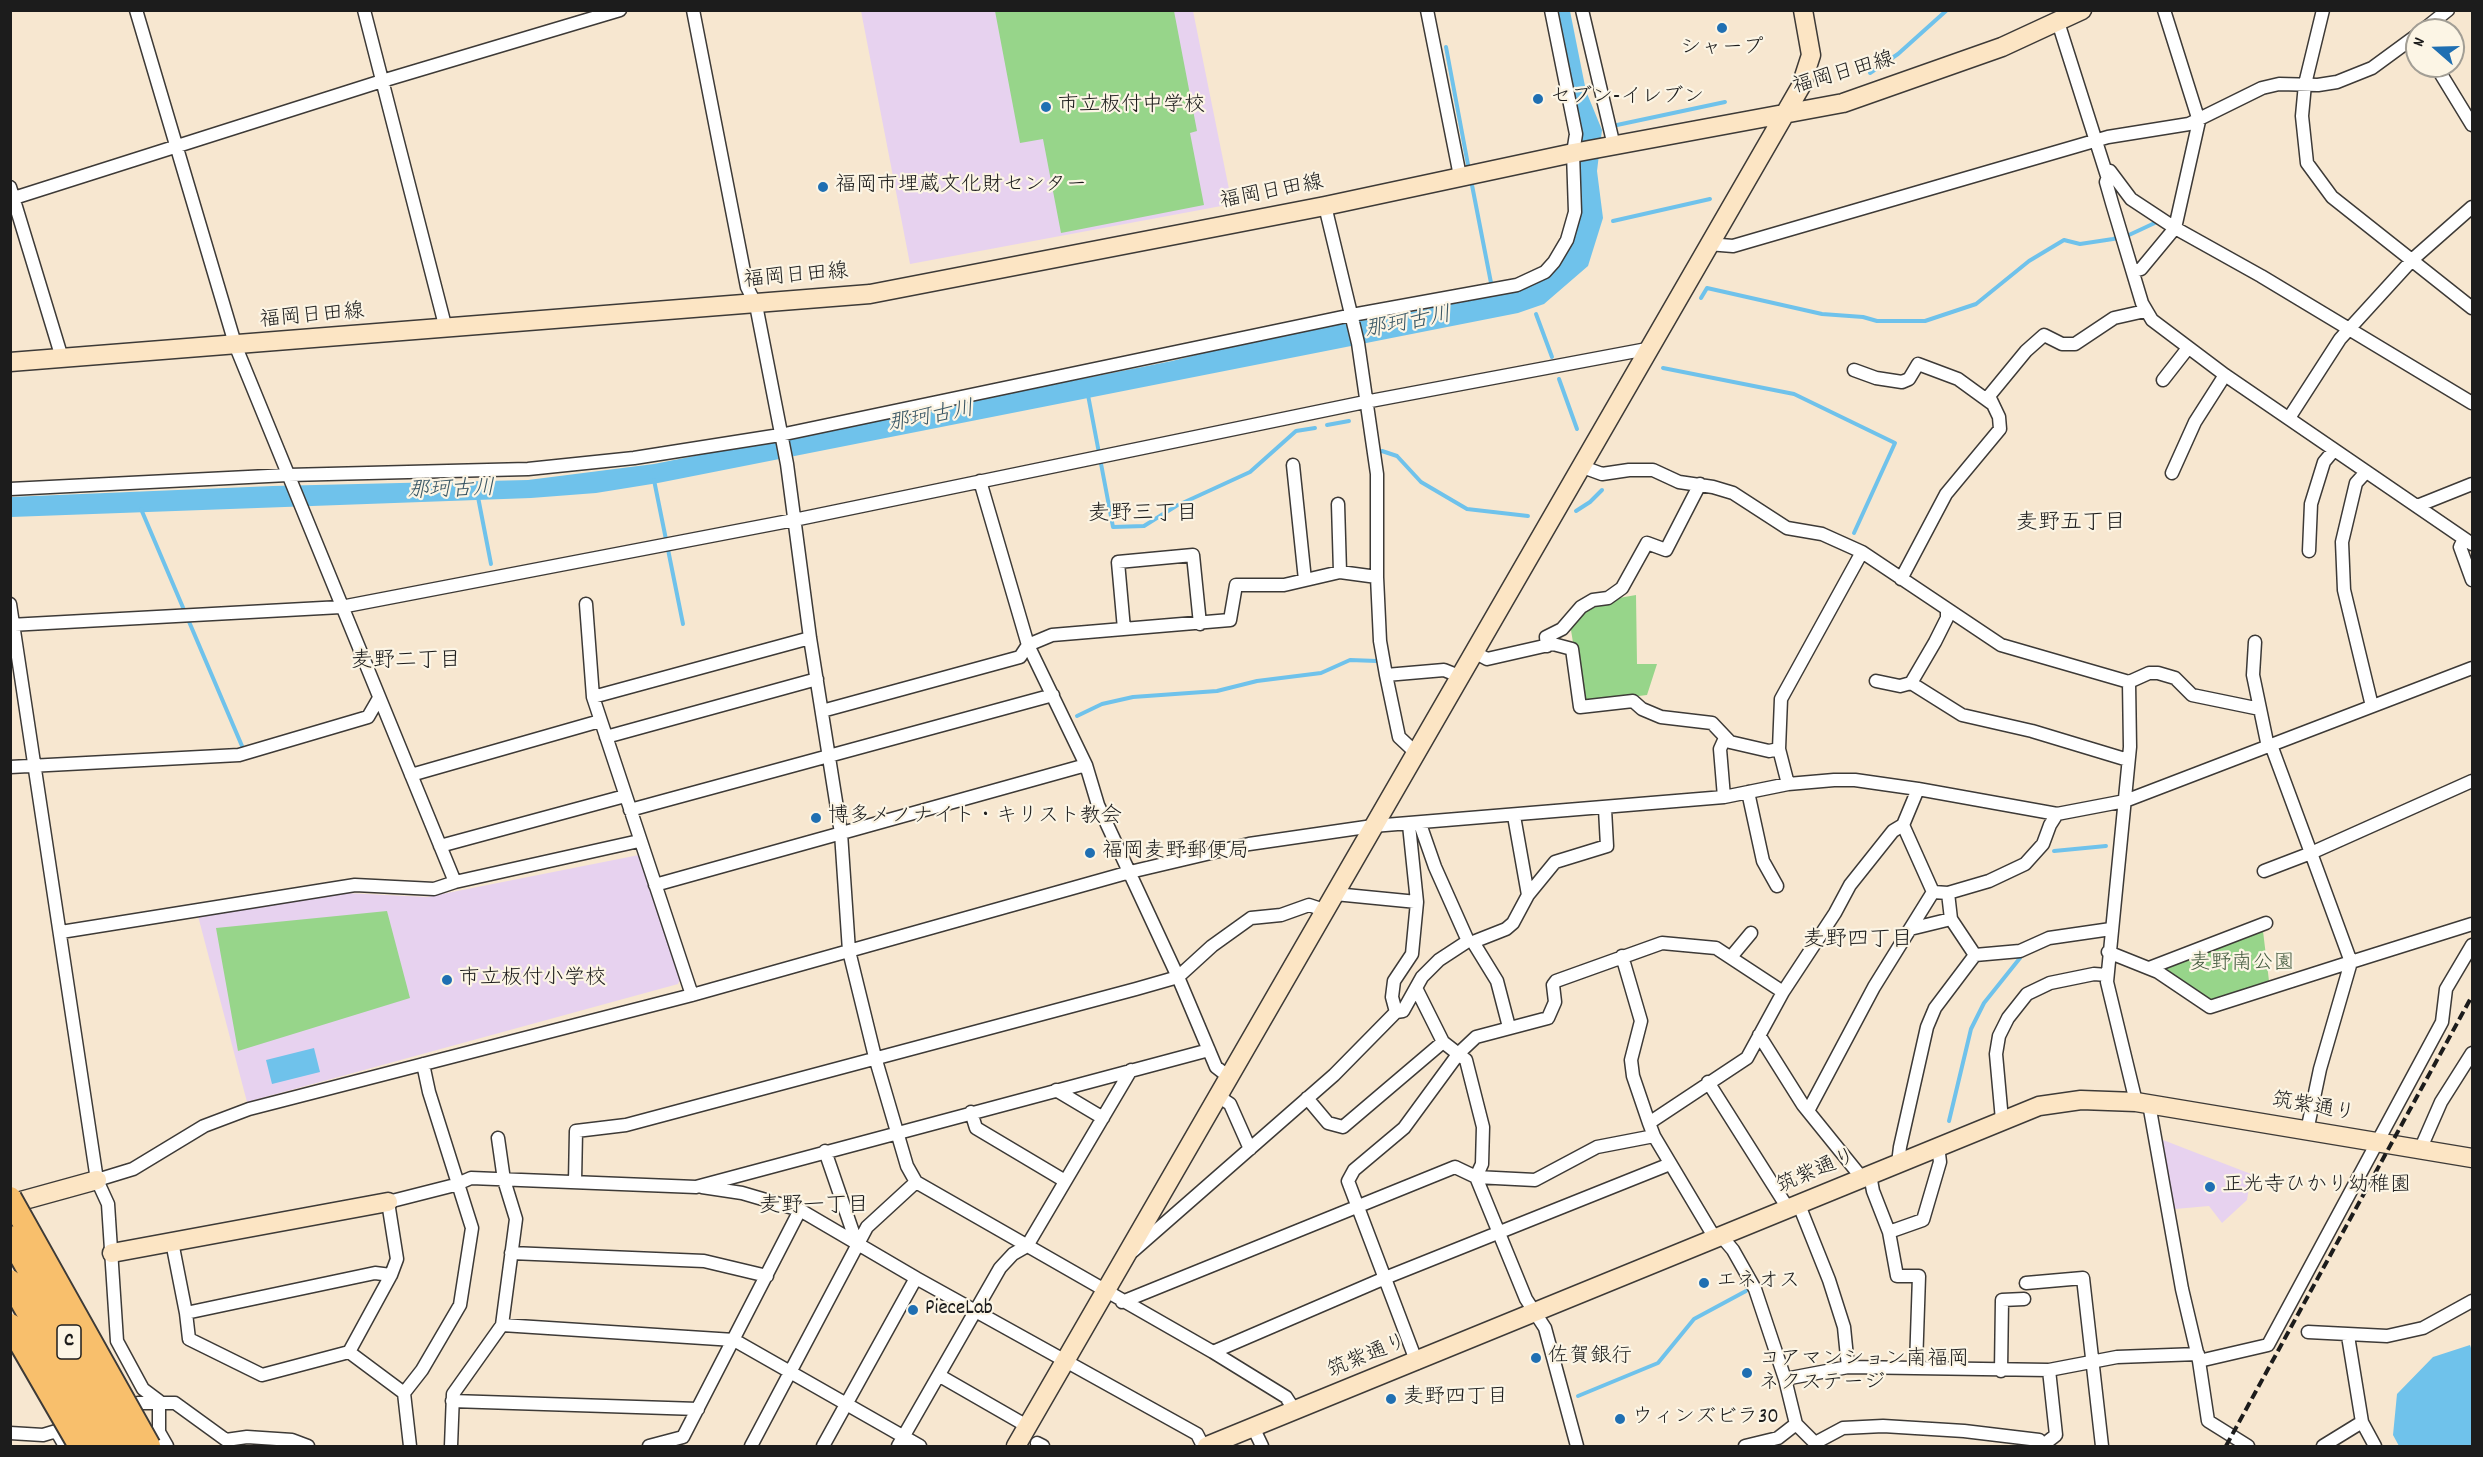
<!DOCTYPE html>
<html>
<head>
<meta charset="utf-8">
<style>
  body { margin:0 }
  #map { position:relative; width:2483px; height:1457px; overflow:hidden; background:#f7e7d0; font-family:Dekko,sans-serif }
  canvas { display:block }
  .frame { position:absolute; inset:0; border:12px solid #1c1c1c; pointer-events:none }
  .north { position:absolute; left:2405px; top:18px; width:60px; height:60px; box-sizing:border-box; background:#fcf5e5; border:2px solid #a29e95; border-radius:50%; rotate:290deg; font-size:16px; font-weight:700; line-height:24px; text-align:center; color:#1c1c1c }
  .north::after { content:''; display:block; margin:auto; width:21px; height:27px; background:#1f6fb2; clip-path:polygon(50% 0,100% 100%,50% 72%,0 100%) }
</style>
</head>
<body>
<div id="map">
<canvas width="2483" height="1457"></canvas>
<div class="frame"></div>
<div class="north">N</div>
</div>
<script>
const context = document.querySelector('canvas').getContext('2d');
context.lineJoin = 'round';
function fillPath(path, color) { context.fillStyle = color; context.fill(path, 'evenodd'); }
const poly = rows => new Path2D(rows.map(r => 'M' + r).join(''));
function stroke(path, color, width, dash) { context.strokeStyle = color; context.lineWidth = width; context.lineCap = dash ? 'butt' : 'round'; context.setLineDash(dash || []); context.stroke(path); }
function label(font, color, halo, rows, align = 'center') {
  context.font = font + ' Dekko,"Klee One",sans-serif'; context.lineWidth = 4.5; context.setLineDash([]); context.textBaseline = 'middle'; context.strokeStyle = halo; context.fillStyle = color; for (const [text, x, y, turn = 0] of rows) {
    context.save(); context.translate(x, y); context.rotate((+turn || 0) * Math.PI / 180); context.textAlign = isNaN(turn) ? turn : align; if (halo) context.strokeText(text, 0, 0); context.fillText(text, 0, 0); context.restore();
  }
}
const built = poly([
  [861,11,1193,11,1232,204,910,264],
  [639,855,682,975,678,984,247,1102,198,916,345,893,427,897],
  [2163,1140,2251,1174,2247,1200,2222,1223,2209,1206,2175,1209,2161,1143]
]);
const green = poly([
  [995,11,1174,11,1197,131,1190,133,1204,205,1061,233,1043,139,1020,143],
  [1636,595,1637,664,1657,664,1647,695,1588,702,1582,698,1570,624,1596,602],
  [387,911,410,998,238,1051,216,928],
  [2263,931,2269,981,2210,1000,2164,969]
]);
const water = poly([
  [1554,11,1570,11,1586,91,1602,130,1597,171,1603,218,1588,266,1544,304,1518,313,658,483,596,493,531,498,11,517,10,497,273,486,528,480,654,464,1172,361,1279,334,1391,316,1514,292,1534,284,1552,269,1581,212],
  [314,1048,320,1072,272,1084,266,1060],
  [2470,1345,2472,1351,2472,1446,2399,1446,2393,1435,2397,1394,2433,1357]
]);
const stream = poly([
  [1446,47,1469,170],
  [1870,73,1898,54,1947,10],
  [1617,125,1725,102],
  [1471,180,1492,288],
  [1613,221,1710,199],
  [1701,298,1707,288,1822,314,1863,317,1877,321,1925,321,1976,304,2029,261,2064,240,2080,244,2113,239,2129,235,2159,221],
  [1536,314,1552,357],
  [1663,368,1794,394,1895,443,1854,533],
  [1559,379,1577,429],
  [1088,395,1113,527],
  [1327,425,1349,421],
  [1382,451,1397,456,1421,482,1467,509,1528,516],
  [654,480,683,624],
  [478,497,491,564],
  [141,509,242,746],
  [1576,511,1590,502,1602,490],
  [1113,527,1144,526,1176,506,1250,472,1296,431,1315,428],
  [1077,716,1102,704,1133,697,1217,691,1257,681,1321,673,1350,660,1377,661],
  [2054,851,2106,846],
  [1949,1121,1971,1029,1984,1003,2020,958],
  [1578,1396,1658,1363,1694,1319,1746,1291]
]);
const street = poly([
  [136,10,236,347,455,882,639,841],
  [364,10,446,329],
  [693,10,747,287,756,305,787,464,810,638,841,833,849,951,875,1057,907,1166,916,1182,1213,1352,1286,1397,1295,1411],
  [1427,10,1460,176],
  [1582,10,1614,146],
  [2323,10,2305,84,2302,116,2307,163,2332,197,2472,308],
  [2058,22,2108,179],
  [2423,30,2448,10],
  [2436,66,2472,125],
  [10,187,62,358],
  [14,198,382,81,620,10],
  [1325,206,1358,343,1377,474,1377,577,1380,641,1386,675,1399,737,1415,752],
  [1708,244,1733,246,2108,137,2189,124,2262,88,2279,84,2318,85,2337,82,2372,68,2417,35],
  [2134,271,2141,269,2175,228,2199,121,2164,10],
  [1854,370,1876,378,1902,382,1909,379,1918,364,1958,379,1991,403],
  [2163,380,2188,348],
  [2472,403,2261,276,2175,228,2131,199,2110,171,2106,182,2112,203,2142,303,2152,320,2225,375,2472,544],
  [2289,418,2340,339,2413,259,2472,207],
  [1293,465,1305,580],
  [1580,466,1602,474,1629,470,1653,470,1679,482,1713,487,1733,493,1787,528,1822,534,1862,552,2001,645,2129,682,2130,747,2107,982,2136,1102],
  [2366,472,2356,483,2342,542,2344,590,2372,706],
  [2172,473,2195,422,2225,375],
  [980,481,1028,645,1086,765,1098,805,1178,977,1216,1067,1229,1077],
  [10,489,288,475,528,469,634,458,780,435,1352,315,1517,285,1545,272,1554,262,1567,240,1575,212,1573,153,1576,134,1551,10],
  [1338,504,1340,572],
  [2417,506,2472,484],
  [2464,539,2460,547,2472,580],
  [2309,551,2311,504,2324,462,2334,450],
  [1901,579,1946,494,2000,429,1999,417,1989,396,2026,351,2044,335,2062,344,2075,344,2114,318,2145,311],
  [10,604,97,1180,108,1204,117,1341,143,1389,159,1401],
  [586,604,593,697,692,995],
  [1947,610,1947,618,1935,642,1911,683,1962,715,2032,731,2128,760],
  [10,625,341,607,794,520,1365,402,1647,349],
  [1124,629,1118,562,1193,555,1200,624],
  [2255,642,2253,675,2268,747],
  [1547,646,1546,637,1562,629,1581,607,1593,600,1608,598,1622,588,1647,543,1666,550,1700,484],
  [1474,652,1487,659,1553,644,1572,649,1580,707,1633,701,1642,709,1661,717,1712,723,1730,742,1769,751,1779,749],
  [1386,675,1444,670,1459,676],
  [1876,681,1900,686,1911,683],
  [2129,682,2149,673,2158,673,2175,678,2192,695,2260,709],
  [593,697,810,638],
  [822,711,1020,657,1028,645,1052,635,1230,620,1236,585,1284,585,1340,572,1377,577],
  [606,737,817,679],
  [2271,745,2311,853,2472,781],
  [10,767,239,755,368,717,379,698],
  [411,775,600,721],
  [1788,784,1779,749,1781,699,1862,552],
  [1748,792,1763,861,1777,886],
  [1724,797,1720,749,1725,738],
  [630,810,1053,695],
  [1514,816,1528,895],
  [1420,824,1435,867,1468,941,1473,942,1497,981,1509,1027],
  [1409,825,1417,902],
  [1903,825,1933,892],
  [440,846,625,796],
  [2264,871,2311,853,2351,962,2472,924],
  [655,885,1086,765],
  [1948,893,1951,919,1975,955],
  [1335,894,1417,902,1412,954,1394,981,1392,997,1396,1012],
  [1910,929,1951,919],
  [61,932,355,885,434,889,455,882],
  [1473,942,1506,929,1513,923,1528,895,1555,862,1607,846,1605,809],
  [2108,952,2158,972,2210,1007,2351,962],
  [1622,956,1641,1021,1631,1060,1633,1076,1649,1123],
  [1731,957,1751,933],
  [2149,968,2266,923],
  [1417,990,1443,1042,1466,1060,1483,1127,1482,1164,1476,1177,1526,1299,1545,1328,1577,1446],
  [1759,1035,1803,1105,1862,1178],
  [1708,1082,1789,1210],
  [1056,1090,1103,1118],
  [1218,1096,1230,1104,1250,1149],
  [1307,1098,1328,1123,1343,1127,1443,1042],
  [2149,1104,2182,1289,2199,1361,2208,1421,2248,1446],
  [1808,1111,1874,987,1933,892,1948,893,1989,881,2025,864,2043,844,2050,825,2057,814],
  [971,1112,976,1128,1065,1181],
  [2002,1120,1996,1054,1999,1036,2008,1018,2027,994,2050,983,2094,974,2107,975],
  [2307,1131,2320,1069,2351,962],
  [2420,1150,2441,1102,2472,1053],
  [825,1151,857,1244],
  [1898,1163,1900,1147,1927,1027,1935,1008,1975,955,2020,951,2049,938,2111,929],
  [1870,1175,1873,1191,1889,1232,1897,1276,1919,1276,1916,1366],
  [97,1180,133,1169,204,1126,249,1109,692,995,1130,872,1249,844,1373,826,1724,797,1788,784,1834,780,1855,780,1918,789,2057,814,2125,801,2472,668],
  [575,1182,576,1131,626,1125,1136,989,1178,977,1212,946,1251,918,1281,915,1309,905,1324,910],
  [702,1187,742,1193,800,1210,916,1278],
  [1799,1205,1829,1280,1844,1327,1848,1367],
  [1889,1232,1923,1220,1940,1162,1938,1146],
  [1722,1237,1733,1250,1755,1289,1785,1379,1796,1424,1778,1438,1745,1446],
  [1716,1240,1654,1136,1649,1123,1747,1058,1783,992,1835,913,1850,885,1893,831,1903,825,1918,789],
  [172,1242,186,1313,375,1273,391,1275],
  [1133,1251,1334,1075,1396,1012,1403,1011,1422,977,1439,960,1468,941],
  [511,1253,704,1261,767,1276],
  [2026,1283,2083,1278,2102,1446],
  [1122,1302,1455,1167,1476,1177,1535,1180,1597,1147,1654,1136],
  [186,1313,189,1339,262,1375,349,1352],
  [502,1325,734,1340,920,1446],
  [2308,1332,2387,1336,2423,1328,2472,1301],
  [2348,1336,2362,1422,2375,1446],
  [1213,1352,1385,1278,1670,1164],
  [2199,1361,2268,1345,2442,1022,2446,989,2472,945],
  [1417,1363,1348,1181,1354,1170,1404,1128,1459,1053,1476,1037,1548,1018,1555,1002,1553,985,1556,981,1662,943,1716,948,1783,992],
  [2001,1371,2002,1300,2024,1299],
  [940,1376,1027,1426],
  [1785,1379,1848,1367,2049,1370,2117,1357,2198,1354],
  [404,1393,422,1370,460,1305,472,1228,429,1092,423,1064],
  [159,1401,159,1432,167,1446],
  [452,1401,698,1409],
  [123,1408,138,1403,175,1403,226,1440,247,1437,292,1440,308,1446],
  [1796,1424,1815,1443,1843,1428,1883,1426,1964,1431,2039,1440,2040,1446],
  [1253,1427,1262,1446],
  [57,1432,65,1446],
  [10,1433,43,1435,73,1426],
  [1037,1443,1043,1446],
  [410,1446,404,1393,349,1352,391,1275,397,1259,388,1202,455,1185,471,1178,696,1187,1209,1050],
  [451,1446,453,1394,502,1325,516,1219,504,1180,498,1138],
  [649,1446,683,1437,800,1210],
  [751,1446,867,1227,916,1182],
  [823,1446,916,1278,1197,1434,1203,1446],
  [898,1446,1000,1268,1013,1254,1027,1246,1131,1070],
  [2042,1446,2056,1435,2049,1370],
  [2323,1446,2362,1422]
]);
const secondary = poly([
  [10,362,870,294,1325,206,1573,153,1843,103,2002,47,2082,10],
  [10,1204,97,1180],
  [112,1253,388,1202],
  [1016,1446,1801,86,1811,55,1803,10],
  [1207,1446,2039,1106,2081,1100,2136,1102,2472,1158]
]);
const rail = poly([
  [2226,1446,2472,996]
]);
const highwayBridge = poly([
  [10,1198,149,1446],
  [10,1237,128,1446],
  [10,1281,104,1446],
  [10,1325,80,1446]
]);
const markers = [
  [1722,28,6,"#1f6fb2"],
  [1538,99,6,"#1f6fb2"],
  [1046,107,6,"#1f6fb2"],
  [823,187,6,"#1f6fb2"],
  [816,818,6,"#1f6fb2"],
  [1090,853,6,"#1f6fb2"],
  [447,980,6,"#1f6fb2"],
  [2210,1187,6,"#1f6fb2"],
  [1704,1283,6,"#1f6fb2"],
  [913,1310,6,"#1f6fb2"],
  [1536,1358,6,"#1f6fb2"],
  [1747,1373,6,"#1f6fb2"],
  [1391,1399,6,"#1f6fb2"],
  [1620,1419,6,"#1f6fb2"]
];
const shields = [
  [69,1342,24]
];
const shieldNames = [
  ["C",69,1342]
];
const poiNames = [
  ["シャープ",1722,50,"center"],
  ["セブン-イレブン",1550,99],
  ["市立板付中学校",1058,107],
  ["福岡市埋蔵文化財センター",835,187],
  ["博多メノナイト・キリスト教会",828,818],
  ["福岡麦野郵便局",1102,853],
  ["市立板付小学校",459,980],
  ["正光寺ひかり幼稚園",2222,1187],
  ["エネオス",1716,1283],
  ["PieceLab",925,1310],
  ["佐賀銀行",1548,1358],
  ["コアマンション南福岡",1759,1361],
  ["ネクステージ",1759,1385],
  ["麦野四丁目",1403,1399],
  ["ウィンズビラ30",1632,1419]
];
const streetNames = [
  ["福岡日田線",1844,75,-16],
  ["福岡日田線",1272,194,-11],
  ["福岡日田線",796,278,-5],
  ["福岡日田線",312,318,-5],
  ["筑紫通り",2313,1109,10],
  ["筑紫通り",1817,1173,-23],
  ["筑紫通り",1368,1358,-22]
];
const parkNames = [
  ["麦野南公園",2242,965]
];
const waterNames = [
  ["那珂古川",1408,325,-11],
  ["那珂古川",931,419,-11],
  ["那珂古川",451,492,-2]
];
const neighbourhoodNames = [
  ["麦野三丁目",1143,516],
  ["麦野五丁目",2071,525],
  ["麦野二丁目",406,663],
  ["麦野四丁目",1858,942],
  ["麦野一丁目",814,1208]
];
fillPath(built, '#e7d2ef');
fillPath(green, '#97d58a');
fillPath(water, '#6fc2eb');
stroke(stream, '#6fc2eb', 4);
stroke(street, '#3d3a37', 15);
stroke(secondary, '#3d3a37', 21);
stroke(street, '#fff', 12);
stroke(secondary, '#fce5c4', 18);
stroke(rail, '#1c1c1c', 4, [9, 4.5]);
stroke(highwayBridge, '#3d3a37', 26, []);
stroke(highwayBridge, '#f8bf6c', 22);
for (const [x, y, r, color] of markers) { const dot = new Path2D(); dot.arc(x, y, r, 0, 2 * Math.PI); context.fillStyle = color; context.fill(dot); stroke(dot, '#fcf5e5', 2); }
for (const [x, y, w] of shields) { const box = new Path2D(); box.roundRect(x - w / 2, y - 17, w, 34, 4.5); context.fillStyle = '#fcf5e5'; context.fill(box); stroke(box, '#1c1c1c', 1.5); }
label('bold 20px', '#1c1c1c', null, shieldNames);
label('21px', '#1c1c1c', '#fcf5e5', poiNames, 'left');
label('21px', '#1c1c1c', '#fcf5e5', streetNames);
label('21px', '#475d42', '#fcf5e5', parkNames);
label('italic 22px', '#395664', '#fcf5e5', waterNames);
label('22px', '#1c1c1c', '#fcf5e5', neighbourhoodNames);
</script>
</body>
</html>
